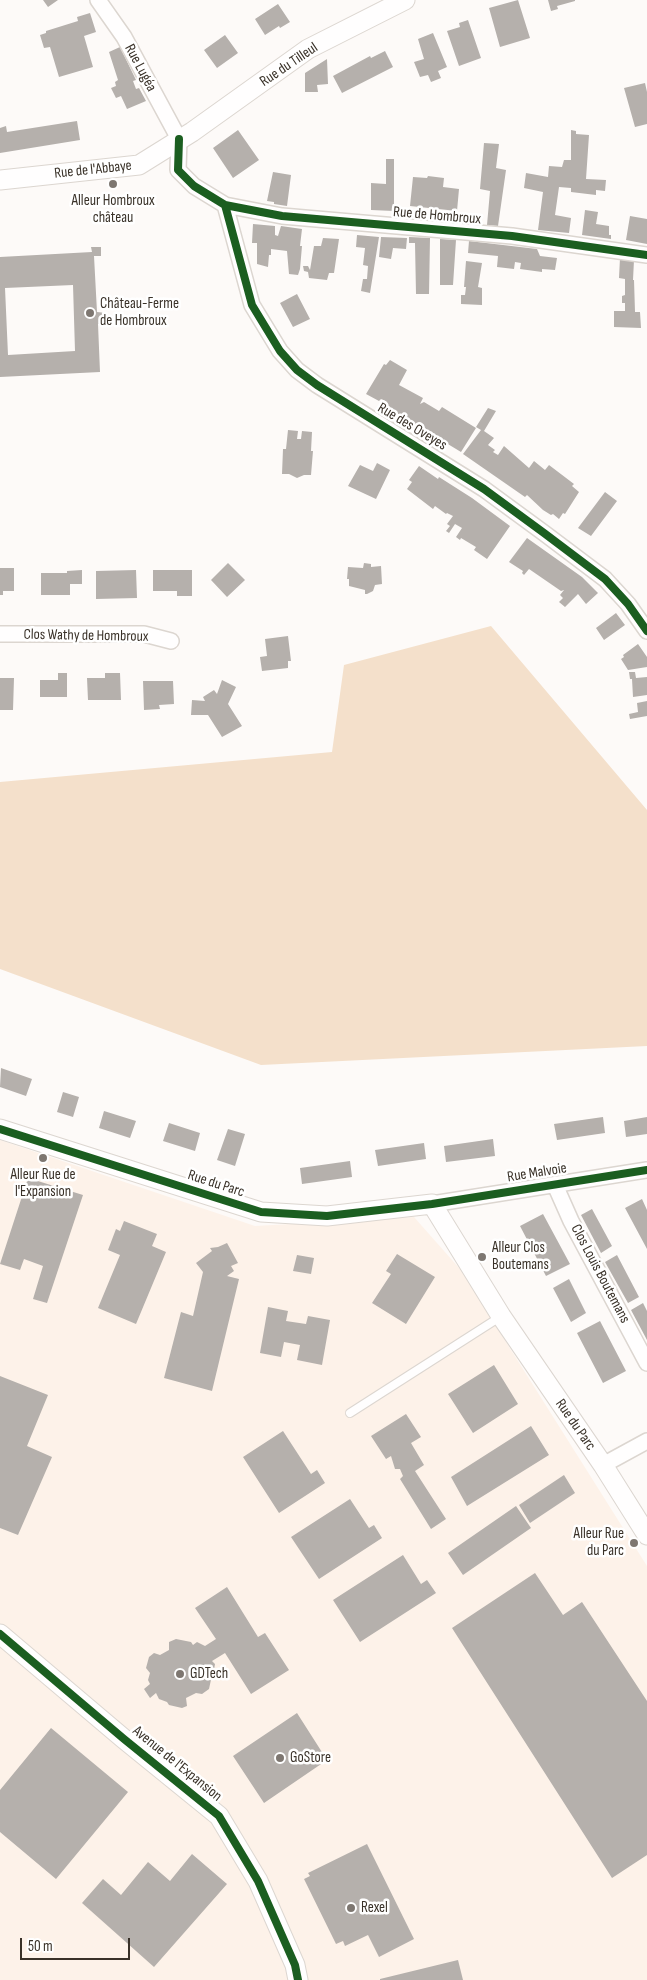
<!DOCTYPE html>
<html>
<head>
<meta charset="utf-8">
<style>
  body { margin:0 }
  #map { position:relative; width:647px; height:1980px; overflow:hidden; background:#fdfaf8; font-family:"Sofia Sans Condensed",sans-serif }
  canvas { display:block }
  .scale { position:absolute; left:20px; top:1938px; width:110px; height:22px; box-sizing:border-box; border:2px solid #393128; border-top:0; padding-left:6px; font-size:15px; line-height:18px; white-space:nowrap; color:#393128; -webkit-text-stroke:4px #fff; paint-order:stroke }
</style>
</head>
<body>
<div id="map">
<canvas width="647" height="1980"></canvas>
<div class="scale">50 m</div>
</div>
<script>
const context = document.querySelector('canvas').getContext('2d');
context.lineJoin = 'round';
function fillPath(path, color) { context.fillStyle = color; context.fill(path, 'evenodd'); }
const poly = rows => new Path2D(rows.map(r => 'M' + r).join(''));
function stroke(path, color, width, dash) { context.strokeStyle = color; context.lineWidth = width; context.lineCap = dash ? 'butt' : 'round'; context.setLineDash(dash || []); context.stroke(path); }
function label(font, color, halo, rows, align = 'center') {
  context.font = font + ' "Sofia Sans Condensed",sans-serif'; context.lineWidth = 5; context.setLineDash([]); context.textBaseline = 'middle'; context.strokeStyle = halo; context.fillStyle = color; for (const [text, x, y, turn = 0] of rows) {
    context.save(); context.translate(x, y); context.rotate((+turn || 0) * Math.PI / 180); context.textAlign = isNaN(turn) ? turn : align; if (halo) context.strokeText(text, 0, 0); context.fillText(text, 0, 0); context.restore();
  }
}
const built = poly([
  [0,1140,255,1226,414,1217,460,1269,647,1566,647,1980,0,1980]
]);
const green = poly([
  [491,626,647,810,647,1046,261,1065,0,969,0,782,332,752,344,665]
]);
const building = poly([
  [43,0,58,0,48,7],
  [518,0,530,38,500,47,489,8],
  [548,0,575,0,575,1,557,6,558,9,551,11],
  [278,4,290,22,280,28,279,26,265,35,255,19],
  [90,13,96,32,84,36,93,67,59,77,50,47,44,48,40,35,46,33,46,31,78,21,77,17],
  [468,20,481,58,459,66,447,31,460,27,459,23],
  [433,33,447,67,438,71,441,78,431,82,428,75,420,77,414,62,424,59,418,39],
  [225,35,238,53,217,68,204,50],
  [120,47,136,80,133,81,136,89,139,88,146,101,127,109,121,96,116,98,111,88,116,86,115,82,118,80,109,52],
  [385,51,393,67,342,93,333,76,370,56,371,58],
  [327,59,328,84,317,85,318,92,305,92,305,73],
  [645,83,647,92,647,124,635,127,624,88],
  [77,121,80,140,0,153,0,128,6,126,7,132],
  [238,130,259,160,233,178,213,148],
  [571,130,576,131,576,134,589,135,586,179,606,180,605,191,596,190,596,195,571,192,571,188,559,187,555,215,571,218,569,233,538,230,543,192,524,188,526,173,548,177,549,166,562,167,564,160,571,160],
  [484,143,499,144,496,168,506,170,498,226,487,225,490,191,480,189],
  [386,159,394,159,394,211,371,210,371,183,386,184],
  [273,172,291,175,287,206,274,204,274,202,267,201],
  [428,176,444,178,443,187,459,189,457,211,410,206,413,177,427,178],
  [585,210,598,212,596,224,609,226,609,235,611,235,611,239,582,235],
  [630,216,647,219,647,244,626,240],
  [253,224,275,226,275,235,278,236,281,226,302,229,300,246,302,246,300,269,298,275,289,274,287,251,271,249,271,255,269,255,268,267,257,264,257,243,252,243],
  [357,235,379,237,370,293,361,291,363,279,367,279,368,266,363,265,365,248,356,247],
  [381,237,407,238,406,249,393,248,391,259,379,257],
  [409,237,430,238,429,294,416,294,415,243,409,243],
  [323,238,339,239,334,273,329,273,327,280,309,278,308,272,304,271,303,266,308,266,310,270,314,246,321,246],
  [440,239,456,240,453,285,440,285],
  [469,241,537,249,540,256,557,258,555,270,542,269,542,272,520,269,521,263,515,262,514,269,497,267,498,256,468,253],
  [91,247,101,247,101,256,94,256,97,312,106,313,106,322,98,324,100,372,0,377,0,257,92,252],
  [73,285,75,351,8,355,5,288],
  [620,258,634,260,633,280,634,280,635,312,640,312,641,328,614,327,614,311,625,311,625,303,622,303,622,296,625,295,625,279,619,278],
  [466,261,482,263,478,287,482,288,482,305,461,304,461,295,465,295,466,287,464,287],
  [297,294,310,319,293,327,280,303],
  [390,360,407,370,399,385,423,398,420,404,424,402,439,411,442,407,476,428,461,452,385,406,387,402,381,399,379,401,366,394,384,364,386,365],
  [488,408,496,411,484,431,494,438,488,445,495,450,493,452,498,455,504,446,529,468,534,461,545,470,549,465,574,484,572,486,579,492,565,514,563,513,559,519,553,514,551,515,543,510,527,495,525,497,463,454,481,430,476,427],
  [288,430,298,431,297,439,301,439,302,431,312,432,311,451,313,451,311,475,304,475,297,478,289,474,282,474,283,449,286,449],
  [377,463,390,470,376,499,348,486,360,465,373,471],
  [419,466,438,479,439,477,472,498,510,526,487,559,474,550,476,547,461,538,460,540,456,537,462,528,455,524,449,533,446,531,450,526,447,524,453,516,447,513,446,514,435,506,433,509,407,489,412,482,409,480],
  [605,492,617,501,591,536,578,528],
  [527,538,582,577,598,593,586,604,578,594,565,607,559,602,563,598,560,595,564,590,561,591,529,569,524,575,522,573,523,571,509,562],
  [228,563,245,580,227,597,211,580],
  [364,563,371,564,371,567,381,566,382,584,375,585,373,591,367,594,365,594,365,590,349,586,349,579,347,579,348,567,363,568],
  [0,568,14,568,14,591,3,591,3,595,0,595],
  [82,570,82,584,70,584,70,595,41,595,41,573,67,573,67,571],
  [136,570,137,598,96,599,96,571],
  [153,570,192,570,192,596,177,596,177,591,153,591],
  [616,613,625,625,604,640,596,628],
  [288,636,291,661,288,661,288,668,262,671,260,657,267,656,265,639],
  [638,644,647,657,647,667,628,670,621,659,624,657,623,655],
  [629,672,635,672,636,678,647,677,647,695,633,697,632,679,630,679],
  [58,673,67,673,67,697,40,697,40,680,58,680],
  [105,673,120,673,121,700,88,700,87,678,105,678],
  [0,678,14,678,13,710,0,710],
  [222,680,236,687,228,704,242,726,222,737,208,715,191,715,192,700,205,701,203,697,214,690,217,694],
  [143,681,173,681,174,704,159,705,160,709,144,710],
  [647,701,647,716,630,719,629,714,638,712,637,703],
  [1,1068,32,1079,26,1096,0,1087],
  [63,1092,79,1097,73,1117,57,1112],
  [104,1111,136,1121,130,1138,99,1128],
  [603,1117,605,1133,557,1140,554,1124],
  [647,1117,647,1134,626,1137,624,1121],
  [169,1123,200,1133,195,1151,163,1141],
  [228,1129,245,1134,235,1166,217,1160],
  [493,1139,495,1156,446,1162,444,1146],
  [424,1143,426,1159,378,1166,375,1150],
  [350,1161,352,1177,302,1184,300,1168],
  [28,1178,83,1195,47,1303,33,1299,43,1266,24,1259,20,1270,0,1264],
  [642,1199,647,1210,647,1249,625,1208],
  [592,1209,612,1246,601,1253,581,1215],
  [543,1214,570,1264,546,1276,520,1226],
  [124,1221,157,1234,152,1246,166,1252,136,1324,98,1308,120,1255,108,1250,116,1229,120,1231],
  [227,1243,238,1263,231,1266,234,1271,227,1276,239,1279,212,1391,164,1378,181,1312,193,1316,203,1272,196,1263,212,1251,210,1248,218,1247],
  [397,1254,435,1277,406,1324,372,1303,391,1274,386,1271],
  [297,1255,314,1258,311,1274,293,1271],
  [617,1255,639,1297,628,1303,605,1262],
  [569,1279,586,1313,571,1322,553,1288],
  [643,1303,647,1311,647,1340,631,1310],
  [268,1307,288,1311,286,1321,306,1324,308,1316,330,1320,322,1365,297,1360,300,1345,284,1342,281,1357,260,1353],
  [600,1321,626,1371,603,1383,577,1333],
  [494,1365,518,1404,473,1433,448,1394],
  [0,1376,48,1395,27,1446,52,1457,18,1535,0,1528],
  [406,1414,421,1437,411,1443,424,1465,415,1471,446,1519,431,1529,400,1479,403,1476,400,1469,395,1469,391,1456,386,1459,371,1436],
  [531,1426,549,1455,467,1506,451,1477],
  [283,1431,311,1474,317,1470,325,1483,279,1513,243,1457],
  [564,1475,575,1493,530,1523,519,1505],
  [350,1499,369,1528,374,1525,382,1538,319,1579,291,1537],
  [516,1506,531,1528,463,1575,448,1553],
  [403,1555,421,1584,427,1580,436,1593,360,1642,333,1600],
  [535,1573,563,1615,582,1602,647,1701,647,1855,612,1878,452,1628],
  [227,1587,258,1637,265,1633,289,1670,251,1694,225,1653,212,1661,215,1664,214,1670,210,1672,212,1675,209,1689,202,1694,196,1693,186,1698,187,1706,182,1708,169,1705,167,1702,159,1699,156,1693,150,1698,144,1689,150,1684,148,1680,150,1673,146,1668,149,1657,154,1653,160,1655,169,1650,169,1642,176,1639,191,1642,193,1645,197,1642,205,1646,216,1639,195,1608],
  [297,1713,327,1760,264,1803,233,1756],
  [51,1728,128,1792,56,1879,0,1832,0,1790],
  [367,1844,414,1939,379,1957,368,1935,345,1946,343,1941,336,1944,304,1879,310,1876,308,1873],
  [192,1854,227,1884,154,1967,82,1903,103,1879,121,1895,148,1862,170,1881],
  [458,1960,463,1980,380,1980,380,1979]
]);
const service = poly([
  [350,1413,500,1317]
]);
const minor = poly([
  [98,0,124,37,179,139,178,170,194,186,225,205,282,216,512,236,647,255],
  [225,205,252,305,280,351,297,370,317,385,484,489,544,533,605,579,628,604,647,631],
  [0,634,144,634,171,641],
  [555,1185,571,1221,647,1363],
  [432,1204,647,1170],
  [603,1465,647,1441]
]);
const tertiary = poly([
  [0,180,139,165,192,132,308,49,405,0],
  [0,1129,261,1212,327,1216,432,1204,501,1316,603,1465,647,1535],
  [0,1634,124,1739,219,1816,258,1881,295,1965,298,1980]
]);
const cycleway = poly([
  [179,139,178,170,194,186,225,205,282,216,512,236,647,255],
  [225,205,252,305,280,351,297,370,317,385,484,489,544,533,605,579,628,604,647,631],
  [0,1129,261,1212,327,1216,432,1204,647,1170],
  [0,1634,124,1739,219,1816,258,1881,295,1965,298,1980]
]);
const markers = [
  [113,184,5,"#7e7771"],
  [90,313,5,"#7e7771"],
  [43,1158,5,"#7e7771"],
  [482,1257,5,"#7e7771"],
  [634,1543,5,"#7e7771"],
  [180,1674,5,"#7e7771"],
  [280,1758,5,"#7e7771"],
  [351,1908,5,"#7e7771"]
];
const streetNames = [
  ["Rue du Tilleul",289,65,-34],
  ["Rue Lugéa",140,68,62],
  ["Rue de l'Abbaye",93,170,-6],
  ["Rue de Hombroux",437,216,5],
  ["Rue des Oveyes",412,427,31],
  ["Clos Wathy de Hombroux",86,636,1],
  ["Rue Malvoie",537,1173,-9],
  ["Rue du Parc",216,1184,18],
  ["Clos Louis Boutemans",600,1274,62],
  ["Rue du Parc",575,1425,55],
  ["Avenue de l'Expansion",177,1764,39]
];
const poiNames = [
  ["Alleur Hombroux",113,201,"center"],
  ["château",113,218,"center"],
  ["Château-Ferme",100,304],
  ["de Hombroux",100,321],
  ["Alleur Rue de",43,1175,"center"],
  ["l'Expansion",43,1192,"center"],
  ["Alleur Clos",492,1248],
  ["Boutemans",492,1265],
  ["Alleur Rue",624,1534,"right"],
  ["du Parc",624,1551,"right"],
  ["GDTech",190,1674],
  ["GoStore",290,1758],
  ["Rexel",361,1908]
];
fillPath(built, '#fdf2e9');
fillPath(green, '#f4e0cb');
fillPath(building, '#b5b0ac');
stroke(service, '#dcd6d0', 10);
stroke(minor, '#dcd6d0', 18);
stroke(tertiary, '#dcd6d0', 21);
stroke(service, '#fffefe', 8);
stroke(minor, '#fffefe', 15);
stroke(tertiary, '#fffefe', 19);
stroke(cycleway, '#1b5e20', 8);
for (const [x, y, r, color] of markers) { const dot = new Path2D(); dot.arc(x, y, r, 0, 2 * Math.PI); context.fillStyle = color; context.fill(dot); stroke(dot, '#fff', 2); }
label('15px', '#393128', '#fff', streetNames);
label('15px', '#393128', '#fff', poiNames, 'left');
</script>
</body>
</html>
